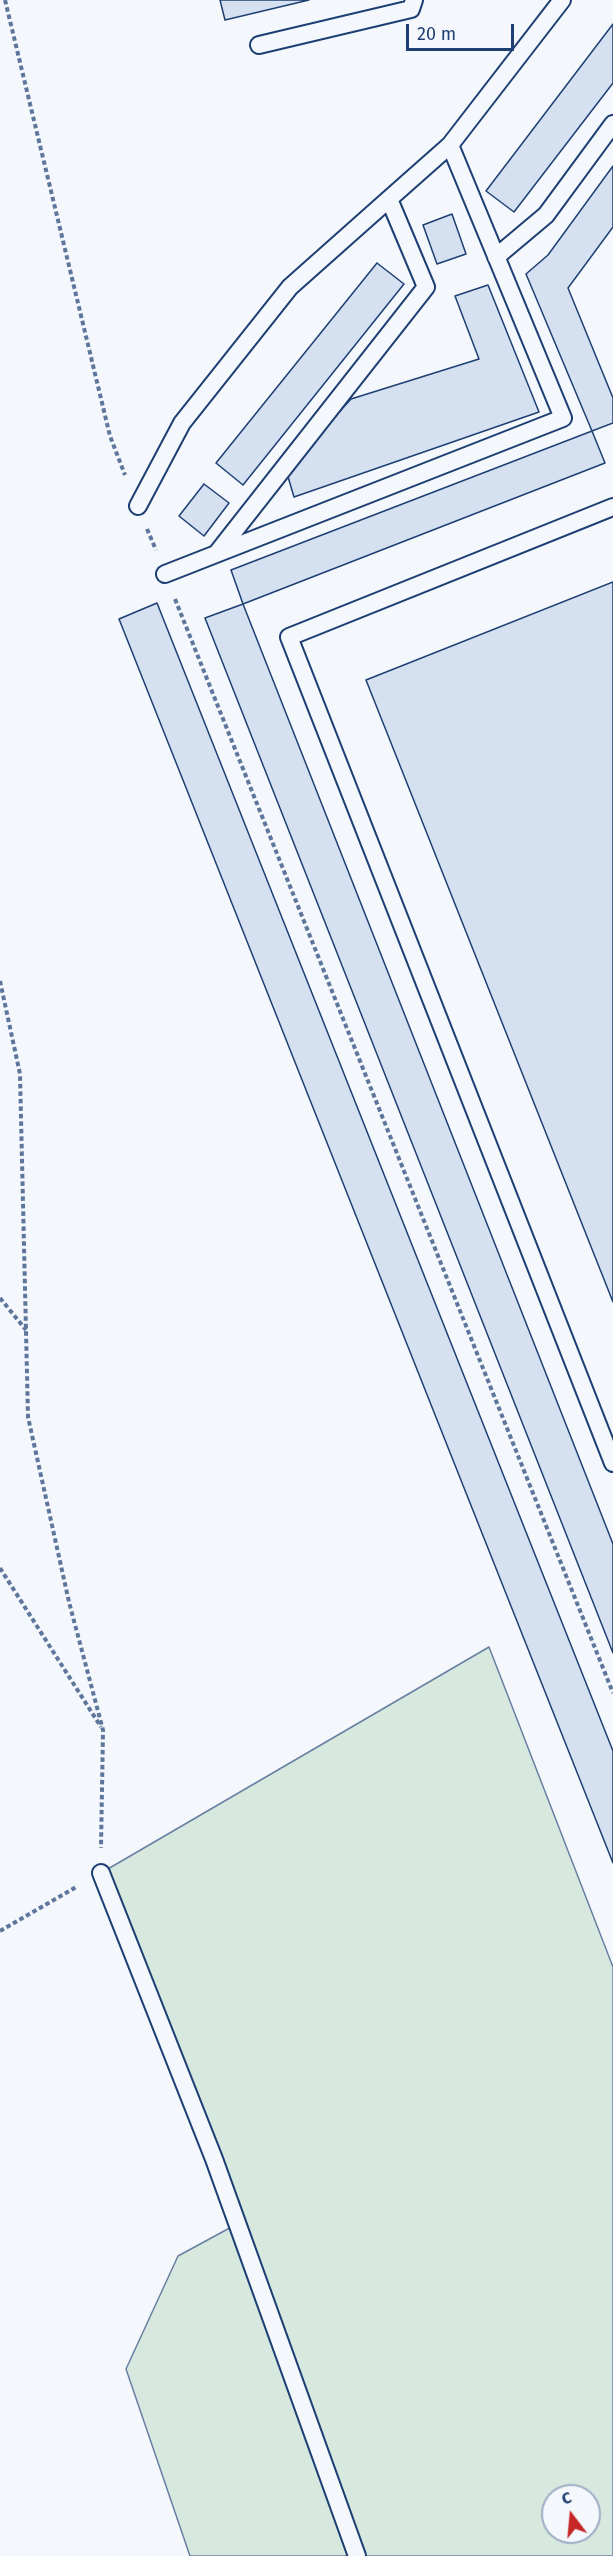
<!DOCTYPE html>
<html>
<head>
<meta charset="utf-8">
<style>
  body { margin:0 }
  #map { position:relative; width:613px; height:2556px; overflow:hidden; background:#f4f7fb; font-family:"Fira Sans",sans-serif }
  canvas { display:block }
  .north { position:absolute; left:541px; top:2484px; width:60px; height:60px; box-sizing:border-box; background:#f4f7fb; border:2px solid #9eadc5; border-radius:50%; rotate:344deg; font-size:16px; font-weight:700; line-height:24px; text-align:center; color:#1d3f73 }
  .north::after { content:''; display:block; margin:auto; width:21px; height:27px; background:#c62828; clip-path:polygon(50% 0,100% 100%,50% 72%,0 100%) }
  .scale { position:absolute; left:406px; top:24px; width:108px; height:27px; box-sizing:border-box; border:3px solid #1d3f73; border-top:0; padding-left:8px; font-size:18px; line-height:21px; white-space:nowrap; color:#1d3f73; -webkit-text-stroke:4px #f4f7fb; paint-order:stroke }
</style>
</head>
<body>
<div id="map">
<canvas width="613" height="2556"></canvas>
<div class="north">С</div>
<div class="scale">20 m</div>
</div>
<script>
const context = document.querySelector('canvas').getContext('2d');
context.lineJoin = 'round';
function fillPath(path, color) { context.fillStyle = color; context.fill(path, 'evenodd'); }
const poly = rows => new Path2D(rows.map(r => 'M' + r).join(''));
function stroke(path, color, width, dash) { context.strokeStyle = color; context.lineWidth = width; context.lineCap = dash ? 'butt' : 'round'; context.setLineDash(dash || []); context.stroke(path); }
const green = poly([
  [489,1647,613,1967,613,2556,190,2556,126,2369,178,2256,237,2224,101,1873,489,1647],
  [553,2496,589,2496,589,2532,553,2532,553,2496]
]);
const building = poly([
  [220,0,309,0,225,20,220,0],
  [613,24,613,83,514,212,486,191,613,24],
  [613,166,613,227,568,288,613,398,613,423,592,431,526,274,548,255,613,166],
  [452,214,466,254,437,264,423,225,452,214],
  [377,263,404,284,243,485,216,463,377,263],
  [488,285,539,412,294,497,286,470,351,399,479,359,455,296,488,285],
  [592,431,605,463,243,604,231,570,592,431],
  [204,484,229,503,204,536,179,516,204,484],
  [613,582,613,1302,366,680,613,582],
  [157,603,613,1751,613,1863,119,619,157,603],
  [243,604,613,1544,613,1653,205,618,243,604]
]);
const path = poly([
  [5,0,110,436,125,475],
  [147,529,156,550],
  [175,599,613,1693],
  [0,981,20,1074,28,1417,69,1602,103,1730,101,1848],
  [0,1298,26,1330],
  [0,1568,101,1727],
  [0,1931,78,1886]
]);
const lane = poly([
  [259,45,411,9,414,0],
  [496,257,546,215,613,124],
  [138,506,182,423,290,287,389,199],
  [613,507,289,637,613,1463],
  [217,553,426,287,389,199,450,145],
  [165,574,563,418,450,145,562,0],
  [101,1873,214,2159,357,2556]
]);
fillPath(green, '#d7e8df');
stroke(green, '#687fa3', 1.5);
fillPath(building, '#d5e0f0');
stroke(building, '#1d3f73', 1.5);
stroke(lane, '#1d3f73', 20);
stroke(path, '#5e769c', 4, [4.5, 3]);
stroke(lane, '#f4f7fb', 16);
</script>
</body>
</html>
